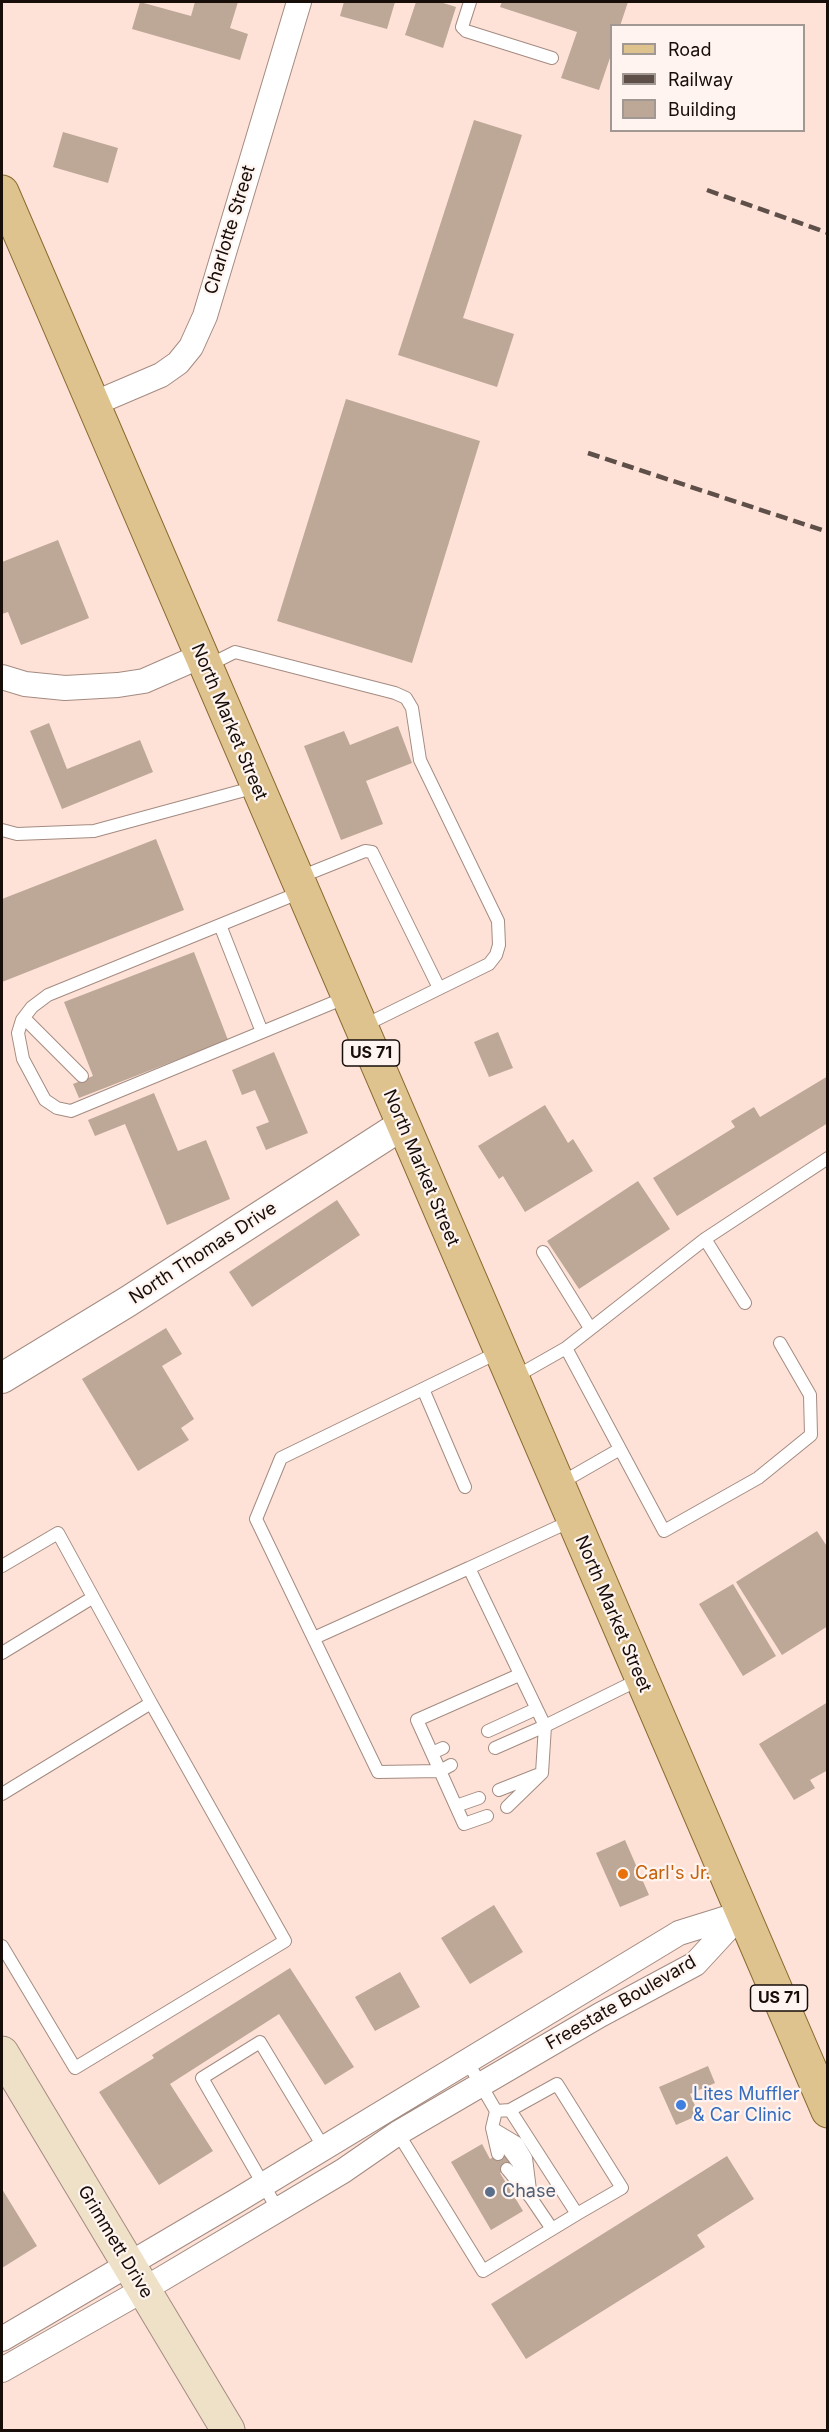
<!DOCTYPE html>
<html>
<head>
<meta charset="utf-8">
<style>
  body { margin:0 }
  #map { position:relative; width:829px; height:2432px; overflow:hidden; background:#fee2d7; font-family:Inter,sans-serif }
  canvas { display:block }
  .frame { position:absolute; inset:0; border:3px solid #170e0a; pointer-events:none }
  .legend { position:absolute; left:610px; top:24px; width:195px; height:108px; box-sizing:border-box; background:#fff4ef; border:2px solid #a29893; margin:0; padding:8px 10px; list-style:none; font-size:18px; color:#170e0a }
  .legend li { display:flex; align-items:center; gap:12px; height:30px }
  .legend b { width:30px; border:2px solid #a29893 }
</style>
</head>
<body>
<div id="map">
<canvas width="829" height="2432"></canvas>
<div class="frame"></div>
<ul class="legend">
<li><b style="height:8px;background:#dfc38f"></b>Road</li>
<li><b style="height:8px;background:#5e4f49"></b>Railway</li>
<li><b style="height:16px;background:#bda797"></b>Building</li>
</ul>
</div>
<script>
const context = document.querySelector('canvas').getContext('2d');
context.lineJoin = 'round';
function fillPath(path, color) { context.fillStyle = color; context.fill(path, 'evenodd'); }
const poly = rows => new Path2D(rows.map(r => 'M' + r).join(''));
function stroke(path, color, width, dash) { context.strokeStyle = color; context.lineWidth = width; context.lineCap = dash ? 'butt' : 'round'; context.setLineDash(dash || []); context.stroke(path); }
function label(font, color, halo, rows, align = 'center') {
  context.font = font + ' Inter,sans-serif'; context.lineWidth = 4.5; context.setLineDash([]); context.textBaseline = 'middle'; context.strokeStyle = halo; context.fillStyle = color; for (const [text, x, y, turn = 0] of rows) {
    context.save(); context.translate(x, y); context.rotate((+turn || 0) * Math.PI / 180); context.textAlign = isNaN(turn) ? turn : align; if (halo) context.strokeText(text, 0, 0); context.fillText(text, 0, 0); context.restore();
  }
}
const building = poly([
  [140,2,191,16,195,2,238,2,230,28,248,34,240,60,132,29],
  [344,2,395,2,387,29,340,16],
  [416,2,440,2,456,7,443,48,405,35],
  [502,2,628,2,620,26,612,26,612,52,599,90,561,78,577,32,500,7],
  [474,120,522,135,463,318,514,334,497,387,398,355],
  [63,132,118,148,108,183,53,167],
  [346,399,480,441,412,663,277,621],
  [58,540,89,618,21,645,8,612,2,614,2,562],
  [49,723,67,769,140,740,153,772,62,809,30,731],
  [398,726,412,763,366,781,383,824,341,840,304,746,344,731,350,745],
  [156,839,184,910,2,982,2,899],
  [194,952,228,1040,79,1098,73,1084,93,1076,64,1002],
  [498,1032,513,1068,489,1077,474,1042],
  [274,1052,308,1133,266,1150,256,1127,269,1122,255,1090,242,1095,232,1070],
  [828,1076,828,1123,677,1216,653,1178,735,1127,731,1121,754,1107,760,1117],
  [154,1093,178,1151,206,1140,230,1199,167,1225,125,1124,95,1136,88,1120],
  [545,1105,568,1143,573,1139,593,1171,525,1212,503,1176,499,1179,478,1146],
  [638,1181,670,1229,579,1289,547,1241],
  [337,1200,360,1235,252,1307,229,1272],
  [166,1328,182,1354,162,1366,194,1419,181,1428,189,1440,138,1471,82,1379],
  [817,1531,828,1548,828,1626,782,1655,736,1582],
  [733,1584,776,1656,743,1676,699,1604],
  [828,1702,828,1770,810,1780,815,1788,794,1800,759,1744],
  [625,1840,649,1895,620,1907,596,1853],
  [494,1905,523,1952,470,1984,441,1938],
  [290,1968,354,2067,325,2085,279,2014,170,2084,213,2151,159,2185,99,2092,154,2058,152,2055],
  [400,1972,420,2007,375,2031,355,1997],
  [708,2066,715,2083,690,2094,699,2115,676,2125,659,2087],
  [482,2144,490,2159,505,2151,513,2165,500,2173,523,2211,491,2230,451,2162],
  [727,2156,754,2199,697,2235,705,2247,526,2359,491,2304],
  [2,2189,37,2246,2,2268]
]);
const service = poly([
  [470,2,462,27,466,31,552,58],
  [207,666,235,652,395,693,406,698,412,708,420,760,498,921,499,945,496,955,489,964,361,1027],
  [2,830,17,834,94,831,256,787],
  [300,877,365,851,372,852,439,988],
  [301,892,48,995,32,1007,22,1020,18,1033,23,1059,45,1100,57,1108,71,1111,347,997],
  [220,925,262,1032],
  [24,1018,82,1076],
  [705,1239,745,1303],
  [543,1252,590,1328],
  [780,1343,810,1395,811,1435,758,1478,664,1531,566,1348,705,1239,828,1158],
  [515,1377,566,1348],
  [423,1389,465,1487],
  [559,1484,620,1449],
  [573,1520,469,1568,545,1726,640,1679],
  [2,1566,58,1533,151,1703],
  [314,1638,469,1568],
  [2,1653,92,1598],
  [488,1731,536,1709],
  [495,1748,545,1726,542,1773,507,1807],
  [432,1753,443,1748],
  [451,1765,440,1771,378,1772,256,1519,281,1458,499,1352],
  [499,1790,537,1775],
  [2,1794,151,1703,285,1941,75,2068,2,1946],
  [456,1806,479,1798],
  [487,1816,464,1824,417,1720,519,1675],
  [467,2061,496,2111,492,2128,498,2154],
  [496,2111,510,2110,557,2084,622,2188,577,2214],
  [492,2128,517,2143,526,2158,531,2198],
  [396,2130,483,2271,577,2214,510,2110],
  [498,2136,518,2163,524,2180],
  [507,2169,531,2198,552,2229],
  [278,2210,202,2078,260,2042,324,2148]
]);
const minor = poly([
  [93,404,161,375,178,363,191,347,205,316,299,2],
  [2,677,25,684,65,688,118,685,144,681,201,656],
  [2,2339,238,2200,679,1933,740,1914],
  [2,2370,143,2290,343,2171,398,2133,600,2015,695,1964,742,1913]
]);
const tertiary = poly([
  [2,1378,127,1302,402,1125]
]);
const secondary = poly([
  [2,2053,228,2430]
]);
const primary = poly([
  [2,192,828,2111]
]);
const rail = poly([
  [707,190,828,233],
  [588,453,828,532]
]);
const markers = [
  [623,1874,6,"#e8710a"],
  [681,2105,6,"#3f7fe0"],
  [490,2192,6,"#5c6f8a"]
];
const shields = [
  [371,1053,57],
  [779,1998,57]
];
const shieldNames = [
  ["US 71",371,1053],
  ["US 71",779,1998]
];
const streetNames = [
  ["Charlotte Street",230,230,-73],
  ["North Market Street",229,722,67],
  ["North Market Street",421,1168,67],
  ["North Thomas Drive",203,1253,-33],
  ["North Market Street",613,1614,67],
  ["Freestate Boulevard",621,2003,-30],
  ["Grimmett Drive",115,2242,59]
];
const foodNames = [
  ["Carl's Jr.",635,1874]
];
const shopNames = [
  ["Lites Muffler",693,2095],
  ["& Car Clinic",693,2116]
];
const serviceNames = [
  ["Chase",502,2192]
];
fillPath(building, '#bda797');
stroke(service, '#a48b81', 14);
stroke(minor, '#a48b81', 26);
stroke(tertiary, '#a48b81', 32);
stroke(secondary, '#a48b81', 35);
stroke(primary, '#8b6a30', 35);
stroke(service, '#fff', 12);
stroke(minor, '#fff', 24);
stroke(tertiary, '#fff', 30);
stroke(secondary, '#efe1c7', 33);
stroke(primary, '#dfc38f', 33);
stroke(rail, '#5e4f49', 4.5, [12, 6]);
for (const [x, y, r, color] of markers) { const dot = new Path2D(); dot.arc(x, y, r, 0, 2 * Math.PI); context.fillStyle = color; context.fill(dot); stroke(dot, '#fff4ef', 2); }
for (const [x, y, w] of shields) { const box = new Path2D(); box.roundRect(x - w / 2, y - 13, w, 26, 4.5); context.fillStyle = '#fff4ef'; context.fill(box); stroke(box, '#170e0a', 1.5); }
label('bold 16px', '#170e0a', null, shieldNames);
label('18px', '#170e0a', '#fff4ef', streetNames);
label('18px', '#c56008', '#fff4ef', foodNames, 'left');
label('18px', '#366cbe', '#fff4ef', shopNames, 'left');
label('18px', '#4e5e75', '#fff4ef', serviceNames, 'left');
</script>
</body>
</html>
